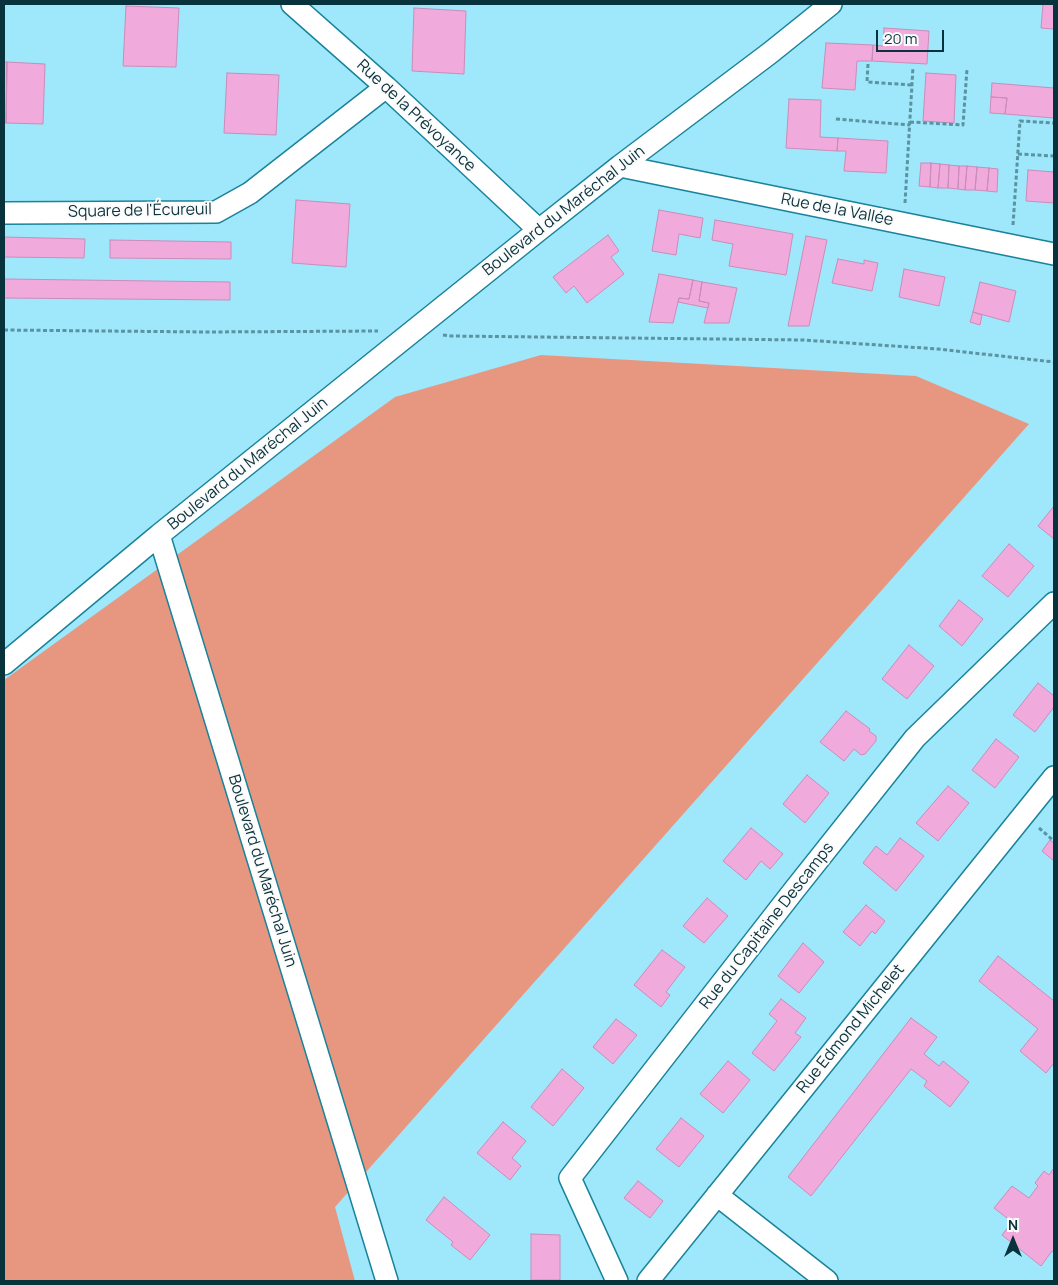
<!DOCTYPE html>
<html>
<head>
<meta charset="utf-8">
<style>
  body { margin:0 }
  #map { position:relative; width:1058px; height:1285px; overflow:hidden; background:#9fe7fb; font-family:Manrope,sans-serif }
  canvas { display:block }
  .frame { position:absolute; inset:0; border:5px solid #08323c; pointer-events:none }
  .north { position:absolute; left:988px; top:1215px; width:50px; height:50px; -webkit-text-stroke:4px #fbfbfb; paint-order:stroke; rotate:0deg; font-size:14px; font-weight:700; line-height:20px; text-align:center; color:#08323c }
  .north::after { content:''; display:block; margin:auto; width:18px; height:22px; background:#08323c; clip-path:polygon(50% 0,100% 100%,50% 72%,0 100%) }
  .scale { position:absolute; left:876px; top:30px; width:68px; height:22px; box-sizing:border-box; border:2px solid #08323c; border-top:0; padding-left:6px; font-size:15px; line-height:18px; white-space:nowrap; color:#08323c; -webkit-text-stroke:4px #fbfbfb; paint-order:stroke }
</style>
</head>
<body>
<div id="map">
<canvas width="1058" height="1285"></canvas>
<div class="frame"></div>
<div class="north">N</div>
<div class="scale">20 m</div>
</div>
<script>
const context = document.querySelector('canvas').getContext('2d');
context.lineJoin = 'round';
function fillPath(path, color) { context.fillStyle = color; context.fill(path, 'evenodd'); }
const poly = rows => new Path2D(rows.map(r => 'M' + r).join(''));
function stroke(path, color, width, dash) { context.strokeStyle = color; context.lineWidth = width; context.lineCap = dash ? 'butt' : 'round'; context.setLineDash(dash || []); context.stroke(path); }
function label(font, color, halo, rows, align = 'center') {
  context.font = font + ' Manrope,sans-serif'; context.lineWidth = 4; context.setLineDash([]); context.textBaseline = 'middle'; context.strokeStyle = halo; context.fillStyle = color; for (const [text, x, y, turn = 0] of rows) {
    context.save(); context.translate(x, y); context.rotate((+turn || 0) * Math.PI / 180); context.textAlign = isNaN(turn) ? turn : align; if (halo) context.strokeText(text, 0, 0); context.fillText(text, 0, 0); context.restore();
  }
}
const green = poly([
  [541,355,916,376,1029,424,335,1207,355,1281,4,1281,4,680,130,589,395,397]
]);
const building = poly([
  [1043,4,1054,4,1054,29,1041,28,1043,4],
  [126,6,179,8,176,67,123,66,126,6],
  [414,8,466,11,464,74,412,71,414,8],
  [884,28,929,31,927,64,872,61,873,45,883,46,884,28],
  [826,43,873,45,872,61,857,61,855,90,822,88,826,43],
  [4,62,7,62,6,123,4,123,4,62],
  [7,62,45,64,43,124,6,123,7,62],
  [227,73,279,75,276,135,224,133,227,73],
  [926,73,956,75,954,123,923,121,926,73],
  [992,83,1054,88,1054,118,1005,114,1007,98,991,97,992,83],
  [991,97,1007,98,1005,114,990,113,991,97],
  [789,99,821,100,820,137,838,138,837,151,786,148,789,99],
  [838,138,888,141,886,173,844,171,846,151,837,151,838,138],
  [921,163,931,163,930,187,919,186,921,163],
  [931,163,940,164,938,188,930,187,931,163],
  [940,164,949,165,948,188,938,188,940,164],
  [949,165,959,166,958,189,948,188,949,165],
  [959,166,967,166,965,190,958,189,959,166],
  [967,166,977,167,975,190,965,190,967,166],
  [977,167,989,168,987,191,975,190,977,167],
  [989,168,998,169,997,192,987,191,989,168],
  [1028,170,1054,172,1054,203,1026,201,1028,170],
  [296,200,350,204,346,267,292,263,296,200],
  [659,210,703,218,700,238,679,234,676,255,652,251,659,210],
  [715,220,793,234,786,275,729,266,733,244,712,240,715,220],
  [608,235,619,251,611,257,624,274,587,303,574,286,566,293,553,277,608,235],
  [806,236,827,240,809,326,788,326,806,236],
  [4,237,85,239,84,258,4,257,4,237],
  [110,240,231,242,231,259,110,258,110,240],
  [838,259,864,264,864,260,878,263,872,291,832,283,838,259],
  [904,269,945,277,939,306,899,297,904,269],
  [659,274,693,280,689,299,679,298,673,323,649,322,659,274],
  [4,279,230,282,230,300,4,298,4,279],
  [693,280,702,282,699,301,709,303,708,308,678,302,679,298,689,299,693,280],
  [702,282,737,288,729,323,704,323,709,303,699,301,702,282],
  [980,282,1016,291,1009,322,973,312,980,282],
  [973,312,982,315,980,325,970,322,973,312],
  [1054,506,1054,539,1038,526,1054,506],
  [1009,544,1034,566,1008,597,982,576,1009,544],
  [959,600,983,619,962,646,939,626,959,600],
  [909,645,934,666,907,699,882,679,909,645],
  [1038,683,1054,696,1054,707,1035,732,1013,715,1038,683],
  [846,711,870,729,869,731,876,736,876,741,865,754,861,755,854,749,844,761,820,742,846,711],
  [996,739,1019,757,995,788,972,770,996,739],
  [807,775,829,793,805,823,783,804,807,775],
  [948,786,969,803,938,841,916,823,948,786],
  [751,828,783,854,770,869,761,861,746,880,723,861,751,828],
  [900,838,924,856,896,891,863,863,876,846,887,855,900,838],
  [1050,840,1054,843,1054,861,1042,851,1050,840],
  [707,898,728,916,704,943,683,926,707,898],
  [866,905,885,921,875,934,872,931,860,946,843,932,866,905],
  [803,943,824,962,799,993,778,976,803,943],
  [662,950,685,967,666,992,670,995,661,1007,634,985,662,950],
  [998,956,1054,1001,1054,1063,1046,1073,1020,1051,1038,1029,979,981,998,956],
  [781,999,806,1018,795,1033,801,1037,774,1071,752,1053,777,1021,769,1014,781,999],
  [911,1018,937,1037,924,1054,939,1066,943,1061,969,1082,950,1107,924,1086,927,1081,911,1069,811,1196,788,1177,911,1018],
  [616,1019,637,1035,613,1064,593,1047,616,1019],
  [728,1061,750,1080,723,1113,700,1094,728,1061],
  [562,1069,584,1088,553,1126,531,1107,562,1069],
  [681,1118,704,1136,679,1167,656,1149,681,1118],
  [503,1122,526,1141,512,1158,521,1166,510,1180,477,1153,503,1122],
  [1054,1168,1054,1253,1052,1251,1041,1266,1002,1235,1012,1222,994,1208,1012,1186,1029,1198,1038,1186,1035,1183,1044,1171,1049,1175,1054,1168],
  [638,1181,663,1201,650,1218,624,1198,638,1181],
  [444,1197,490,1235,470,1260,451,1245,453,1242,426,1220,444,1197],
  [531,1234,560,1235,560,1280,531,1280,531,1234]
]);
const path = poly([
  [868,64,867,82,912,85],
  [836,119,910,125],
  [910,122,963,125,967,69],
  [1018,154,1054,156],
  [905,203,913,67],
  [1013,225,1020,121,1054,123],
  [4,330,206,332,378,331],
  [443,335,451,336,804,340,938,349,1054,362],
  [1039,828,1054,841]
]);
const minor = poly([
  [292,4,386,87,539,230],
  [620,166,1054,254],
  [4,213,216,212,250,193,386,87],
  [4,664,159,535],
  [717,1195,827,1281],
  [387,1281,159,535,539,230,620,166,770,53,831,4],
  [617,1281,570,1178,795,889,915,738,1054,603],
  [648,1281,1054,777]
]);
const streetNames = [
  ["Rue de la Prévoyance",416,116,43],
  ["Rue de la Vallée",837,210,11],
  ["Square de l'Écureuil",140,211,-1],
  ["Boulevard du Maréchal Juin",564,211,-38],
  ["Boulevard du Maréchal Juin",248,464,-39],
  ["Boulevard du Maréchal Juin",262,871,73],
  ["Rue du Capitaine Descamps",767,926,-52],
  ["Rue Edmond Michelet",851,1029,-51]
];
fillPath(green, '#e79780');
fillPath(building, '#f0abdc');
stroke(building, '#ca8cb9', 1);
stroke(minor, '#19839b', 24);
stroke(path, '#5a94a3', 3, [4, 2.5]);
stroke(minor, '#fff', 21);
label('16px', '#08323c', '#fbfbfb', streetNames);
</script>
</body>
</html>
